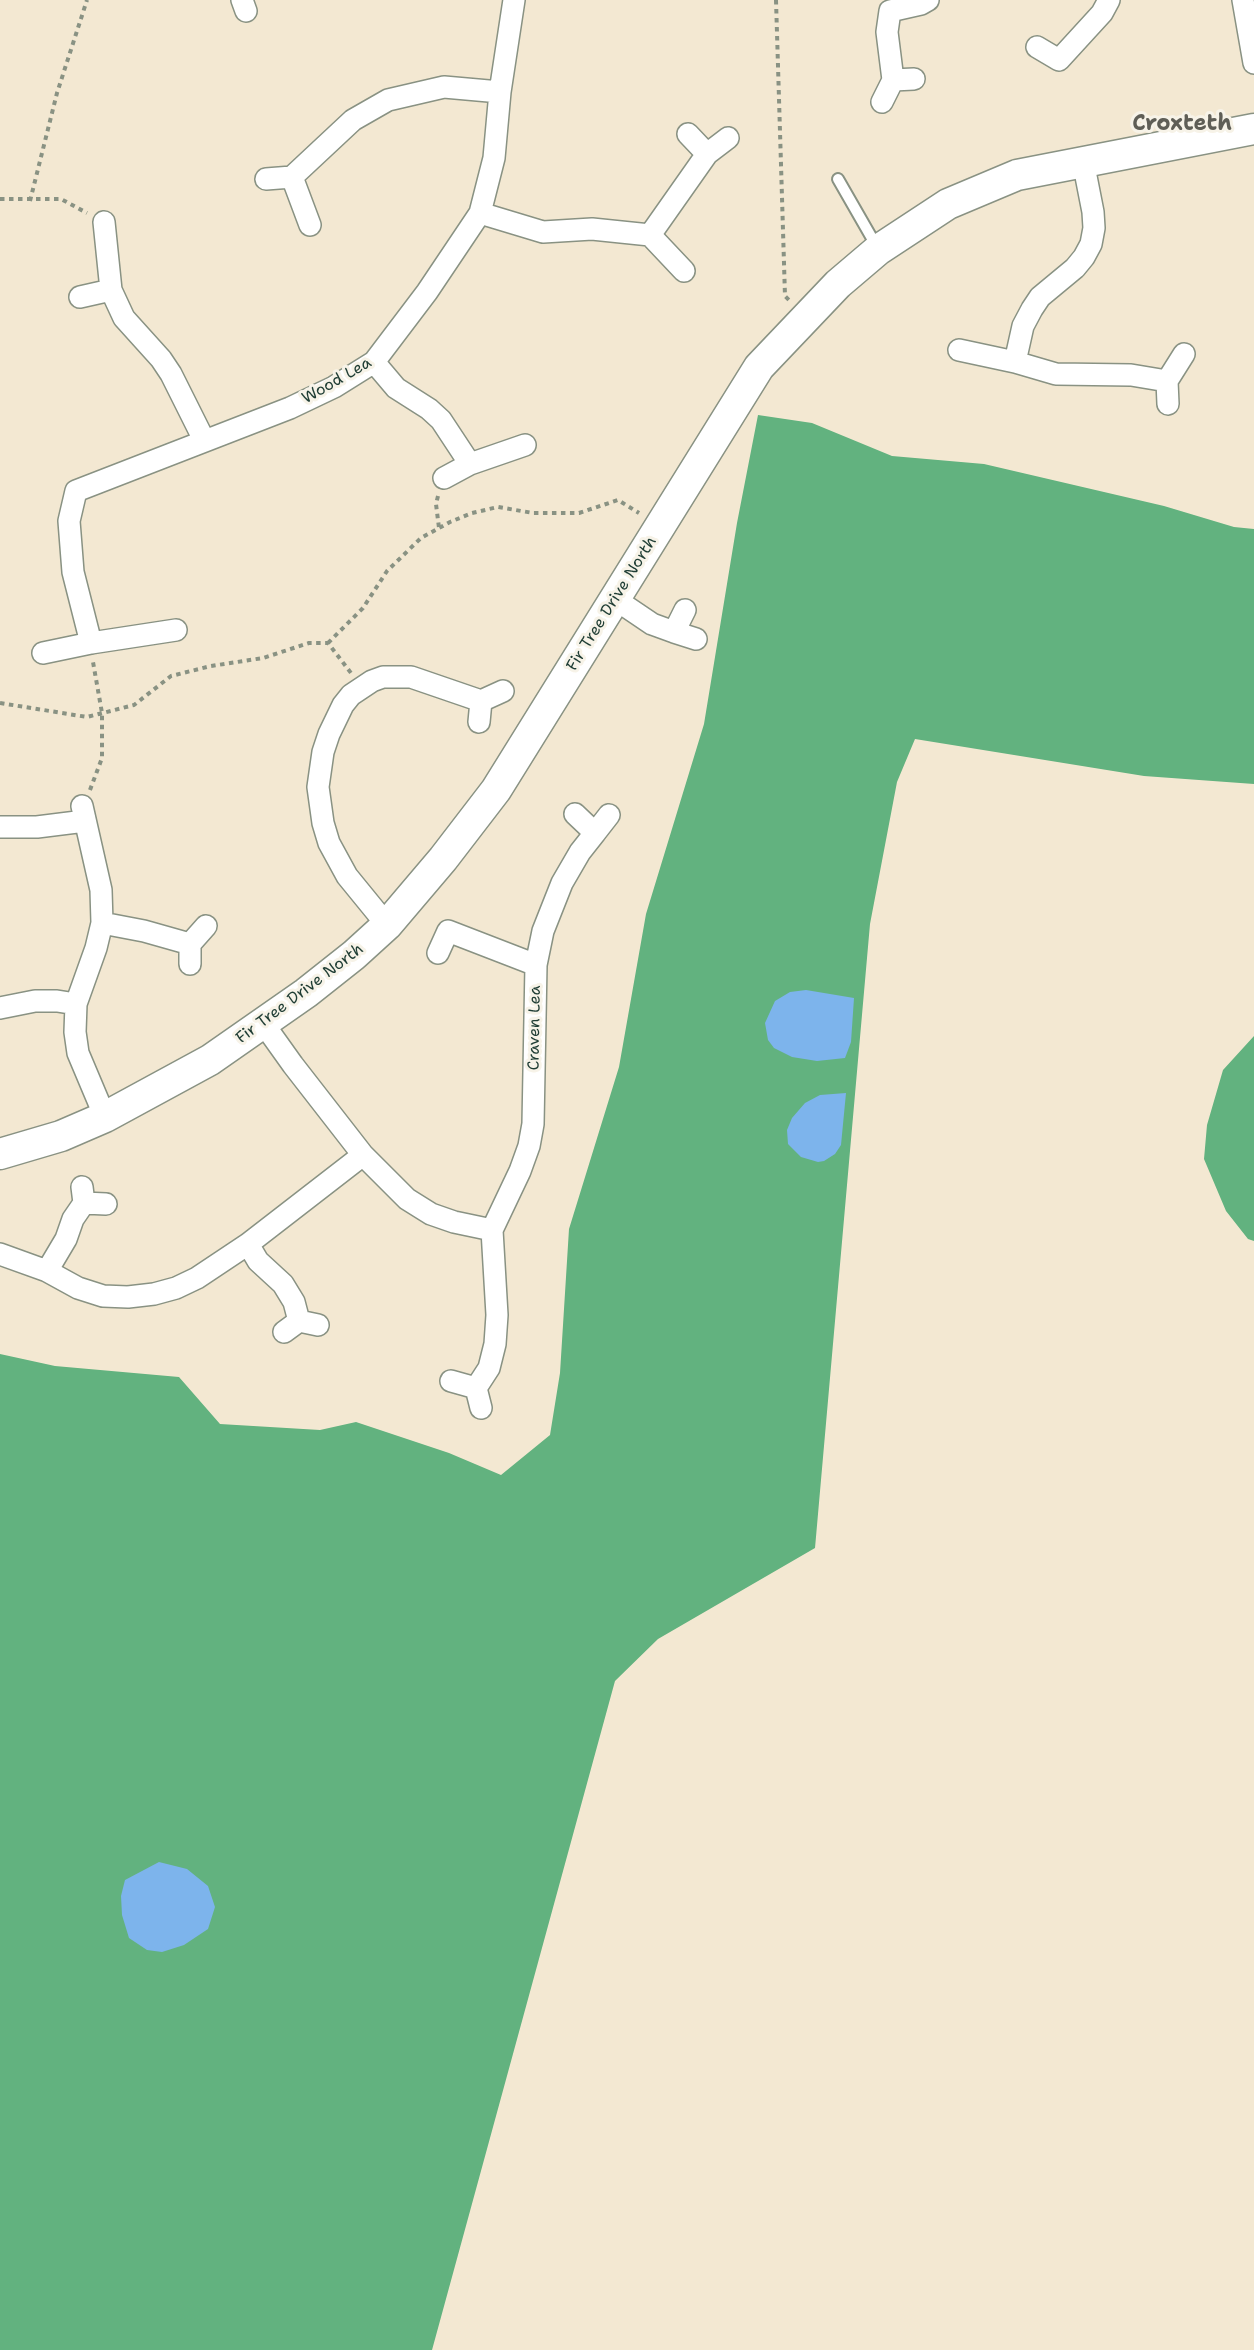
<!DOCTYPE html>
<html>
<head>
<meta charset="utf-8">
<style>
  body { margin:0 }
  canvas { display:block; background:#f3e8d2 }
</style>
</head>
<body>
<canvas width="1254" height="2350"></canvas>
<script>
const context = document.querySelector('canvas').getContext('2d');
context.lineJoin = 'round';
function fillPath(path, color) { context.fillStyle = color; context.fill(path, 'evenodd'); }
const poly = rows => new Path2D(rows.map(r => 'M' + r).join(''));
function stroke(path, color, width, dash) { context.strokeStyle = color; context.lineWidth = width; context.lineCap = dash ? 'butt' : 'round'; context.setLineDash(dash || []); context.stroke(path); }
function label(font, color, halo, rows, align = 'center') {
  context.font = font + ' "Shantell Sans",sans-serif'; context.lineWidth = 6; context.setLineDash([]); context.textBaseline = 'middle'; context.strokeStyle = halo; context.fillStyle = color; for (const [text, x, y, turn = 0] of rows) {
    context.save(); context.translate(x, y); context.rotate((+turn || 0) * Math.PI / 180); context.textAlign = isNaN(turn) ? turn : align; if (halo) context.strokeText(text, 0, 0); context.fillText(text, 0, 0); context.restore();
  }
}
const forest = poly([
  [758,415,812,423,892,456,984,464,1164,506,1234,527,1254,529,1254,784,1144,776,915,739,897,782,870,924,815,1548,658,1639,615,1681,432,2350,0,2350,0,1354,55,1366,179,1377,220,1424,320,1430,356,1422,449,1453,501,1475,550,1435,560,1373,569,1229,619,1067,646,914,704,724,737,523],
  [1254,1036,1254,1241,1248,1239,1226,1211,1204,1159,1207,1125,1223,1070]
]);
const water = poly([
  [806,990,854,998,851,1042,845,1058,817,1061,792,1057,774,1048,768,1040,765,1023,775,1001,790,992],
  [846,1093,841,1145,835,1154,824,1161,818,1162,801,1157,788,1144,787,1130,792,1118,805,1103,820,1095],
  [159,1862,187,1869,208,1886,215,1907,208,1929,184,1945,162,1952,147,1950,129,1938,122,1915,121,1896,125,1880]
]);
const path = poly([
  [776,0,785,296,790,301],
  [0,199,61,199,87,213],
  [30,201,57,93,87,0],
  [438,496,436,504,439,528],
  [328,643,363,608,387,571,421,538,450,522,472,513,498,507,533,513,579,513,618,500,639,513],
  [0,703,87,717,134,705,171,676,211,666,263,658,309,643,328,643,351,673],
  [90,790,102,758,102,713,93,662]
]);
const lane = poly([
  [838,179,877,247]
]);
const street = poly([
  [242,0,246,11],
  [1243,0,1254,63],
  [1037,47,1059,60,1102,13,1109,0],
  [893,80,887,32,890,11,921,4,928,0],
  [882,102,893,80,914,79],
  [688,134,707,154],
  [1083,161,1093,212,1094,228,1091,244,1084,257,1075,268,1040,297,1032,309,1023,326,1015,362,1056,374,1131,375,1167,381],
  [292,177,310,225],
  [266,179,292,177,353,120,388,100,444,87,500,92],
  [480,213,543,232,592,229,650,235,707,154,728,138],
  [104,222,111,290,124,318,161,359,171,374,204,440],
  [650,235,684,271],
  [80,297,111,290],
  [959,350,1015,362],
  [374,362,396,388,429,409,441,420,470,464],
  [1168,404,1167,381,1184,354],
  [444,478,470,464,525,445],
  [615,599,652,624,674,632,685,610],
  [674,632,696,639],
  [91,643,73,572,69,521,76,491,290,408,334,387,374,362,427,292,480,213,494,158,500,92,514,0],
  [43,653,91,643,176,630],
  [479,722,481,701,503,691],
  [82,806,101,890,102,923,96,948,76,1004,75,1032,78,1053,105,1117],
  [575,814,595,833,609,815],
  [0,827,37,827,85,821],
  [102,923,144,931,190,944],
  [387,925,347,876,329,843,323,823,318,787,323,752,329,734,343,705,351,695,372,681,383,677,411,677,481,701],
  [438,953,448,931,536,965],
  [190,964,190,944,206,926],
  [0,1008,35,1001,57,1001,76,1004],
  [263,1023,293,1065,363,1155,407,1199,431,1214,454,1222,492,1230],
  [82,1187,84,1203,106,1204],
  [248,1244,363,1155],
  [0,1254,47,1271,78,1288,103,1296,128,1297,154,1294,176,1288,197,1278,248,1244,258,1261,283,1284,294,1302,299,1321],
  [47,1271,66,1239,73,1219,84,1203],
  [284,1332,299,1321,318,1325],
  [451,1381,476,1388,481,1408],
  [476,1388,489,1368,495,1344,497,1315,492,1230,520,1171,529,1146,533,1124,536,965,543,931,562,883,580,852,595,833]
]);
const secondary = poly([
  [0,1154,61,1136,105,1117,210,1060,306,993,354,955,387,925,443,859,496,790,759,367,838,284,878,250,948,204,1017,175,1254,129]
]);
const streetNames = [
  ["Wood Lea",337,381,-30],
  ["Fir Tree Drive North",612,604,-58],
  ["Fir Tree Drive North",300,994,-37],
  ["Craven Lea",535,1028,-89]
];
const districtNames = [
  ["Croxteth",1182,124]
];
fillPath(forest, '#62b27f');
fillPath(water, '#7db4ec');
stroke(lane, '#899283', 14);
stroke(street, '#899283', 24);
stroke(secondary, '#899283', 33);
stroke(path, '#899283', 4, [4.5, 4.5]);
stroke(lane, '#fff', 10);
stroke(street, '#fff', 21);
stroke(secondary, '#fff', 30);
label('16px', '#1f3d34', '#f7f3e8', streetNames);
label('bold 22px', '#5f5e56', '#f7f3e8', districtNames);
</script>
</body>
</html>
